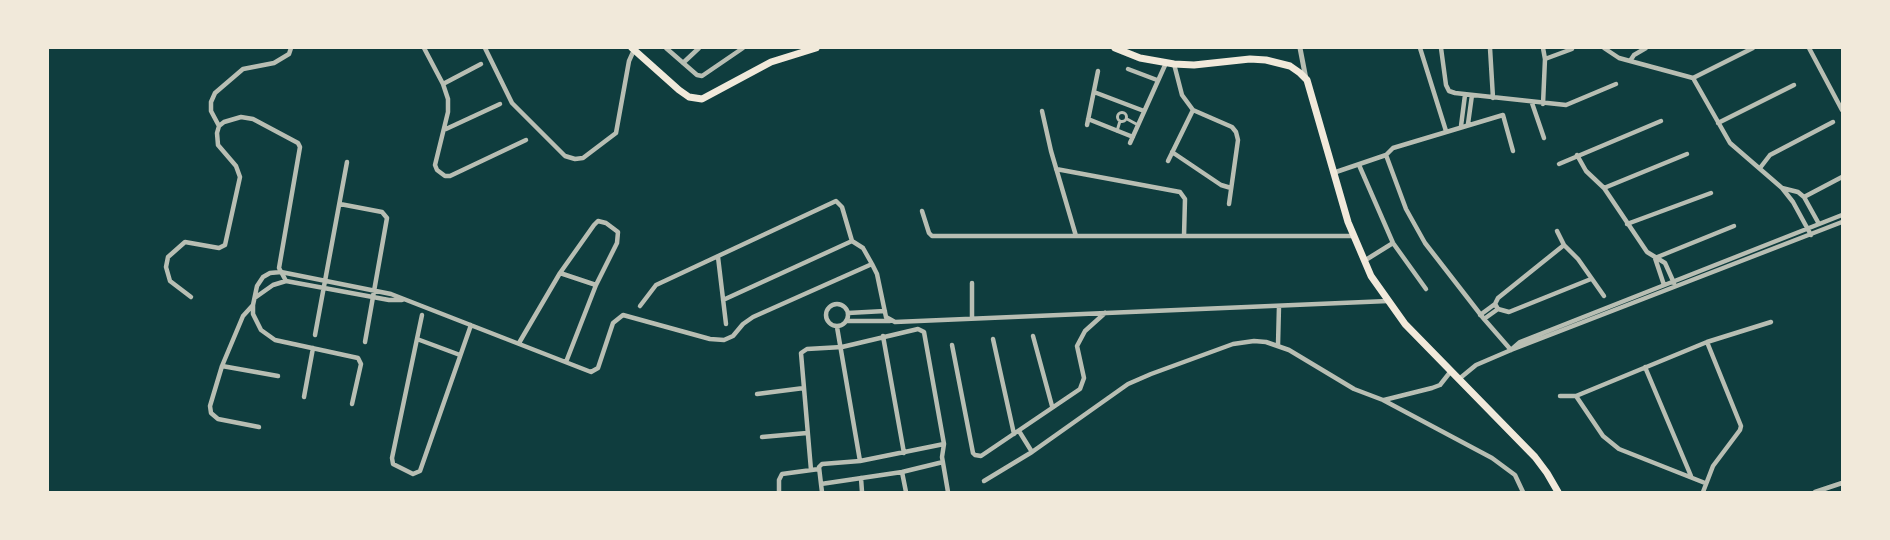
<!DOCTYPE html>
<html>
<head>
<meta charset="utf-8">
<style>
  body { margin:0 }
  #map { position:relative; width:1890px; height:540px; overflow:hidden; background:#0f3d3e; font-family:"PT Sans",sans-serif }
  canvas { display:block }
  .frame { position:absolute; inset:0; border:49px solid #f1e9da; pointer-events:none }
</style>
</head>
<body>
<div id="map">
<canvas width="1890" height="540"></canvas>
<div class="frame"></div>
</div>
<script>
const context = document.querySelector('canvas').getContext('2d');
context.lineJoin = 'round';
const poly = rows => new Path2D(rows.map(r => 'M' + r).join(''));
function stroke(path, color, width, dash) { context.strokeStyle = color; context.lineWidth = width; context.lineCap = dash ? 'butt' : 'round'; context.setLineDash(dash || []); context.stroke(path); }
const pedestrian = poly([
  '1117.5 117a4.5 4.5 0 1 1 9 0a4.5 4.5 0 1 1-9 0Z',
  [1127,119,1138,125],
  [1117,131,1120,121]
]);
const minor = poly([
  [424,48,443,84,448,99,448,112,435,165,437,170,445,176,450,176,526,140],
  [485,48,512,103,565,156,575,159,583,158,616,133,629,61,634,50],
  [666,48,697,75,702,76,743,48],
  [1420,48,1446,131],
  [1441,48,1446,85,1449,91,1455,93,1566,105,1616,84],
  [1490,48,1493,98],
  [1604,48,1619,58,1693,78,1730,143,1782,188,1793,202,1811,235],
  [1809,48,1842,110],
  [1545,59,1572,49],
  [1630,61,1634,55,1646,48],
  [683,63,699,48],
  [1174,64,1182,95,1193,110,1232,127,1236,132,1238,140,1229,204],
  [1128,69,1157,80],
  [1693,78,1753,48],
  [443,84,481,64],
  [1094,92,1144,111],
  [1532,103,1544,138],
  [1543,104,1545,59,1543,48],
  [1042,111,1051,151,1076,236],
  [1088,119,1133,137],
  [1718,123,1794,85],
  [1468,124,1472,95],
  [1087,125,1098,71],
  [219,126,211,111,211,102,215,93,243,69,274,63,289,54,291,48],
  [1461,126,1465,95],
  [446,129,500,104],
  [1130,143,1166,63],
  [1172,152,1221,185,1231,188],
  [1386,155,1406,209,1425,243,1484,319,1511,350],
  [1577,155,1586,171,1604,188,1647,252,1665,263,1674,283],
  [1168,161,1193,110],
  [1559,164,1661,121],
  [1359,165,1393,243,1426,289],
  [1760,168,1770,155,1833,122],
  [1056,169,1180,192,1185,199,1184,236],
  [1333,173,1386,155,1393,148,1503,115,1513,151],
  [1604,188,1687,154],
  [1782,188,1798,192,1804,197,1819,224],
  [1804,197,1842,177],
  [340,204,382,212,387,218,365,342],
  [922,211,929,233,932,236,1354,236],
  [1627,224,1711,193],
  [1557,231,1564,245,1578,259,1604,296],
  [1564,245,1498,298,1495,304,1498,309,1509,312,1591,279],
  [718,257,726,324],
  [1655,258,1734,226],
  [1655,258,1664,285],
  [1364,261,1393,243],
  [560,273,596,285],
  [972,283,972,318],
  [191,297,170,281,166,267,168,257,185,242,219,248,225,245,240,177,236,166,218,145,217,133,219,126,224,122,241,117,253,119,298,143,300,147,279,268,286,281],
  [256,297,273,285,286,281,389,300,402,300],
  [723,300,852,241,863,248,872,264],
  '826 315a11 11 0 1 1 22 0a11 11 0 1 1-22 0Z',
  [253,305,243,316,222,366,210,406,211,413,218,419,259,427],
  [640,306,656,285,836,201,842,207,852,241],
  [848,313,885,311],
  [422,315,392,458,393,464,413,474,420,471,471,325],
  [1480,315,1495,304],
  [1484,319,1498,309],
  [847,321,890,321],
  [837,327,860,461],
  [315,335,347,162],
  [883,336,904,453],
  [1033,336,1052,406],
  [417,339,460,355],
  [993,339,1014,434],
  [519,343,560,273,594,225,598,221,606,223,618,232,617,243,596,285,566,362],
  [952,345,973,453,975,455,981,456,1080,389,1084,378,1077,346,1085,331,1105,313],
  [1278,345,1279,306],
  [1512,349,1520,342,1842,215],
  [222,366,278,376],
  [1645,367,1691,476],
  [1459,379,1476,365,1511,350,1842,222],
  [757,394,804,388],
  [1560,396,1576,396,1707,342,1771,322],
  [1576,396,1603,436,1619,449,1705,483],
  [304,397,313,348],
  [1384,400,1432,388,1440,385,1451,371],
  [352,404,361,364,358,358,275,340,261,330,253,314,253,305,257,286,263,277,270,273,281,272,391,294,591,372,598,368,613,323,623,315,710,339,724,340,733,336,743,324,753,317,872,264,877,274,886,317,895,322,1388,301],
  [1019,431,1032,452],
  [762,437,807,433],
  [943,462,902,472,821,484,819,467,822,464,860,461,944,444],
  [811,470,801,353,807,349,842,347,918,329,924,332,944,444,942,457,948,492],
  [902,472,906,492],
  [861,478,862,492],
  [984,481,1032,452,1128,384,1151,374,1233,344,1254,341,1266,342,1289,350,1354,389,1383,400,1492,458,1515,475,1523,492],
  [821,484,822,492],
  [779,492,779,480,782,474,819,469],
  [1703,492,1713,466,1740,430,1741,426,1707,342],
  [1815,492,1842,483]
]);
const tertiary = poly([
  [1300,48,1306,79]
]);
const primary = poly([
  [632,48,679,90,689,97,702,99,771,62,816,48],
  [1115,48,1140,58,1174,64,1194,65,1250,59,1266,60,1290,66,1300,73,1307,80,1348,222,1371,276,1405,324,1535,457,1547,473,1558,492]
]);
stroke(pedestrian, '#b8beb3', 3);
stroke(minor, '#b8beb3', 4.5);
stroke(tertiary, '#b8beb3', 5);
stroke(primary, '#f1e9da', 7);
</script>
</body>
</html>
